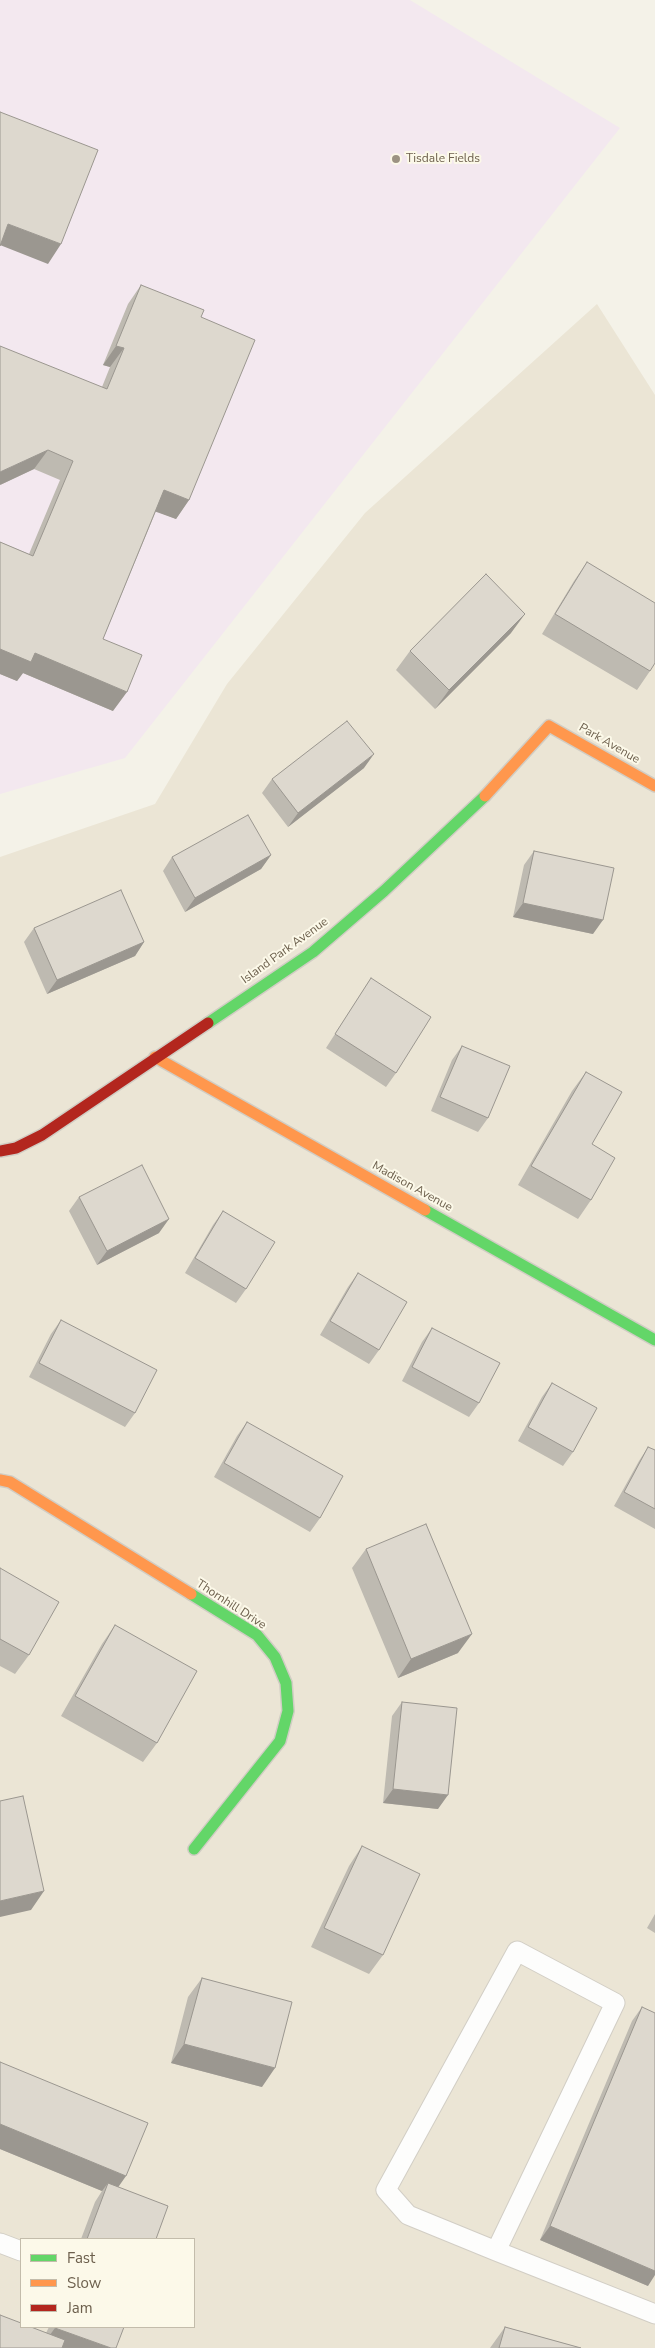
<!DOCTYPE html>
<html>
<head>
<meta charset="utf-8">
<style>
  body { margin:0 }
  #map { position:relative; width:655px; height:2348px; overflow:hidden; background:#f4f2e8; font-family:"Nunito Sans",sans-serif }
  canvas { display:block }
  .legend { position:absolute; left:20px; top:2238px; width:175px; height:90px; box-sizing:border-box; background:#fcf9e9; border:1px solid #c3bcab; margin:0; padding:6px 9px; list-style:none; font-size:15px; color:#6d604d }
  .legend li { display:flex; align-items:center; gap:10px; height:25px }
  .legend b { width:25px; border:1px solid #c3bcab }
</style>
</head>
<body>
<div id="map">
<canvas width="655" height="2348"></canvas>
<ul class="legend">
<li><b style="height:6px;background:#63d668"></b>Fast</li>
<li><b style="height:6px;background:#ff974d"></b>Slow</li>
<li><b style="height:6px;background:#b3261e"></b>Jam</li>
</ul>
</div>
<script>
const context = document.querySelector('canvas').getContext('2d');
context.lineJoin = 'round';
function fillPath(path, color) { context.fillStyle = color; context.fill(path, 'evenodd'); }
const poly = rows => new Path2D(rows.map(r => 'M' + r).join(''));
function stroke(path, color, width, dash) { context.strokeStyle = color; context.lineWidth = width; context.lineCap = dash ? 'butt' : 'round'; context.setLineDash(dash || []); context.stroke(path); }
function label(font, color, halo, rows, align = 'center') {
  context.font = font + ' "Nunito Sans",sans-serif'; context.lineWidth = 4; context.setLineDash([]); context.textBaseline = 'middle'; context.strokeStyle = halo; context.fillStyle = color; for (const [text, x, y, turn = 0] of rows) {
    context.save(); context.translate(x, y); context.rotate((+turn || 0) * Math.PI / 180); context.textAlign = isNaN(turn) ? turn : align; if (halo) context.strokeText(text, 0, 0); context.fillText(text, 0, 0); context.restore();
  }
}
const residential = poly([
  [597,304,655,395,655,2348,0,2348,0,857,155,804,227,684,365,513],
  [21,2239,194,2239,194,2327,21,2327]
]);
const education = poly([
  [0,0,410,0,620,128,125,758,0,794]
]);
const lane = poly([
  [0,2243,21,2251],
  [496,2251,615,2003,517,1951,386,2190,408,2215,496,2251,655,2314]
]);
const fast = poly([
  [208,1023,313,952,384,891,485,796],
  [425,1210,655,1340],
  [191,1594,257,1635,275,1657,286,1683,288,1711,280,1741,194,1849]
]);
const slow = poly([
  [485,796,549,726,655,786],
  [155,1057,425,1210],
  [0,1480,10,1482,191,1594]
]);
const jam = poly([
  [0,1151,16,1148,42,1135,208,1023]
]);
const wall = poly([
  [141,285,201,317,189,500,176,519,156,511,103,639,113,711,23,673,17,681,0,674,0,542,29,554,60,480,34,469,0,485,102,387,110,367,103,365,128,304],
  [587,562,650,671,637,690,542,634,574,581],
  [511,633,435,709,396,670,410,651],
  [364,768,288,827,262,793,272,779],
  [534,851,593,934,513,917,524,865],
  [271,855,261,869,185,912,163,871,172,857],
  [34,928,144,942,135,956,47,994,24,942],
  [371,978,396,1073,386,1087,326,1048],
  [462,1046,488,1118,478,1132,431,1111,452,1060],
  [586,1072,592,1144,591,1200,578,1219,518,1185,572,1091],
  [79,1197,159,1233,97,1265,69,1211],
  [223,1211,246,1289,236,1303,185,1273,213,1225],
  [358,1273,379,1350,369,1364,320,1335,348,1287],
  [61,1320,135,1413,125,1427,29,1377,51,1334],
  [432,1328,479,1403,469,1417,402,1381,422,1342],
  [552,1383,573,1452,563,1466,518,1441,542,1397],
  [247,1422,320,1518,310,1532,214,1477,237,1436],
  [648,1447,655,1450,655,1529,614,1506,639,1461],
  [366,1549,458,1653,398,1678,352,1568],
  [0,1568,29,1655,15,1674,0,1666],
  [115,1625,157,1743,143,1762,61,1716,102,1644],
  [402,1702,438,1809,383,1803,392,1716],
  [362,1846,383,1955,369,1974,311,1947,349,1866],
  [655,1914,655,1933,647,1928],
  [202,1978,262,2087,171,2063,188,1997],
  [642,2007,648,2286,540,2240,632,2021],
  [0,2062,118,2187,156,2239,81,2239,95,2202,102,2191,0,2149],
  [49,2327,124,2327,0,2348,46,2333],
  [505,2327,581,2348,490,2348]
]);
const shadedWall = poly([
  [8,224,61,244,48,264,0,245],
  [116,346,124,348,110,367,103,365],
  [48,450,34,469,0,485,0,472],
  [164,490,189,500,176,519,151,510],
  [525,614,511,633,435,709,449,690],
  [0,649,35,653,127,692,113,711,23,673,17,681,0,674],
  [374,754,364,768,288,827,298,813],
  [271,855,261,869,185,912,195,898],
  [523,903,603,920,593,934,513,917],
  [144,942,135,956,47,994,57,980],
  [169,1219,159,1233,97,1265,107,1251],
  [472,1634,458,1653,398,1678,411,1659],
  [393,1789,448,1795,438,1809,383,1803],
  [44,1891,31,1910,0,1917,0,1901],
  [184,2044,275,2068,262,2087,171,2063],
  [0,2124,126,2176,112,2196,108,2183,102,2191,0,2149],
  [550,2226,655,2271,655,2275,648,2286,540,2240],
  [55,2328,111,2348,45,2348,41,2347]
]);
const building = poly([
  [0,112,98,150,61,244,8,224,0,246,0,112],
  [141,285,204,310,201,317,255,340,189,500,164,490,103,639,142,655,127,692,35,653,31,662,0,649,0,542,33,556,73,461,48,450,0,472,0,346,107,389,124,348,116,346,141,285],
  [587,562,655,603,655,663,650,671,555,614,587,562],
  [486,574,525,614,449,690,410,651,486,574],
  [347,721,374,754,298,813,272,779,347,721],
  [248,815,271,855,195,898,172,857,248,815],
  [534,851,614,868,603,920,523,903,534,851],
  [121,890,144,942,57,980,34,928,121,890],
  [371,978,431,1017,396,1073,335,1034,371,978],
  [462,1046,510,1066,488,1118,440,1097,462,1046],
  [586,1072,622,1092,592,1144,615,1158,591,1200,531,1166,586,1072],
  [142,1165,169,1219,107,1251,79,1197,142,1165],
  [223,1211,275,1242,246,1289,195,1258,223,1211],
  [358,1273,407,1302,379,1350,330,1321,358,1273],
  [61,1320,157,1370,135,1413,39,1363,61,1320],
  [432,1328,500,1363,479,1403,412,1367,432,1328],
  [552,1383,597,1408,573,1452,528,1427,552,1383],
  [247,1422,343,1476,320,1518,224,1463,247,1422],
  [648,1447,655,1450,655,1509,624,1492,648,1447],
  [426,1524,472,1634,411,1659,366,1549,426,1524],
  [0,1568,59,1602,29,1655,0,1639,0,1568],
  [115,1625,197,1671,157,1743,75,1696,115,1625],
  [402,1702,457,1708,448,1795,393,1789,402,1702],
  [23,1796,44,1891,0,1901,0,1801,23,1796],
  [362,1846,420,1874,383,1955,324,1928,362,1846],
  [202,1978,292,2002,275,2068,184,2044,202,1978],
  [642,2007,655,2013,655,2271,550,2226,642,2007],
  [0,2062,148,2123,126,2176,0,2124,0,2062],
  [108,2183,168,2206,156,2239,87,2239,108,2183],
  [0,2315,21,2323,21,2327,31,2327,65,2340,62,2348,0,2348,0,2315],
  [55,2327,124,2327,116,2348,111,2348,55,2328,55,2327],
  [505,2327,581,2348,499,2348,505,2327]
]);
const markers = [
  [396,159,5,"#9c9383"]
];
const poiNames = [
  ["Tisdale Fields",406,159]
];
const streetNames = [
  ["Park Avenue",609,744,30],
  ["Island Park Avenue",285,951,-36],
  ["Madison Avenue",412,1187,29],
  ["Thornhill Drive",231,1605,33]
];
fillPath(residential, '#ebe5d5');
fillPath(education, '#f3e8ef');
stroke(lane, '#d2cec5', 21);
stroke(fast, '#d1cdc4', 14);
stroke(slow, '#d1cdc4', 14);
stroke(jam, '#d1cdc4', 14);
stroke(lane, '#fdfdfc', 19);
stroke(fast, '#63d668', 11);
stroke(slow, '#ff974d', 11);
stroke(jam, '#b3261e', 11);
fillPath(wall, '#bebab1');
fillPath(shadedWall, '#9b9790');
fillPath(building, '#ddd8ce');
stroke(building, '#9b9790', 1);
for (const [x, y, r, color] of markers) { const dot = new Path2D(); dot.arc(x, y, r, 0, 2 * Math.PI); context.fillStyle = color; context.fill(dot); stroke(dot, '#fcf9e9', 2); }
label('12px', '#6d604d', '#fcf9e9', poiNames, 'left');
label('12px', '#6d604d', '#fcf9e9', streetNames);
</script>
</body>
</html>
